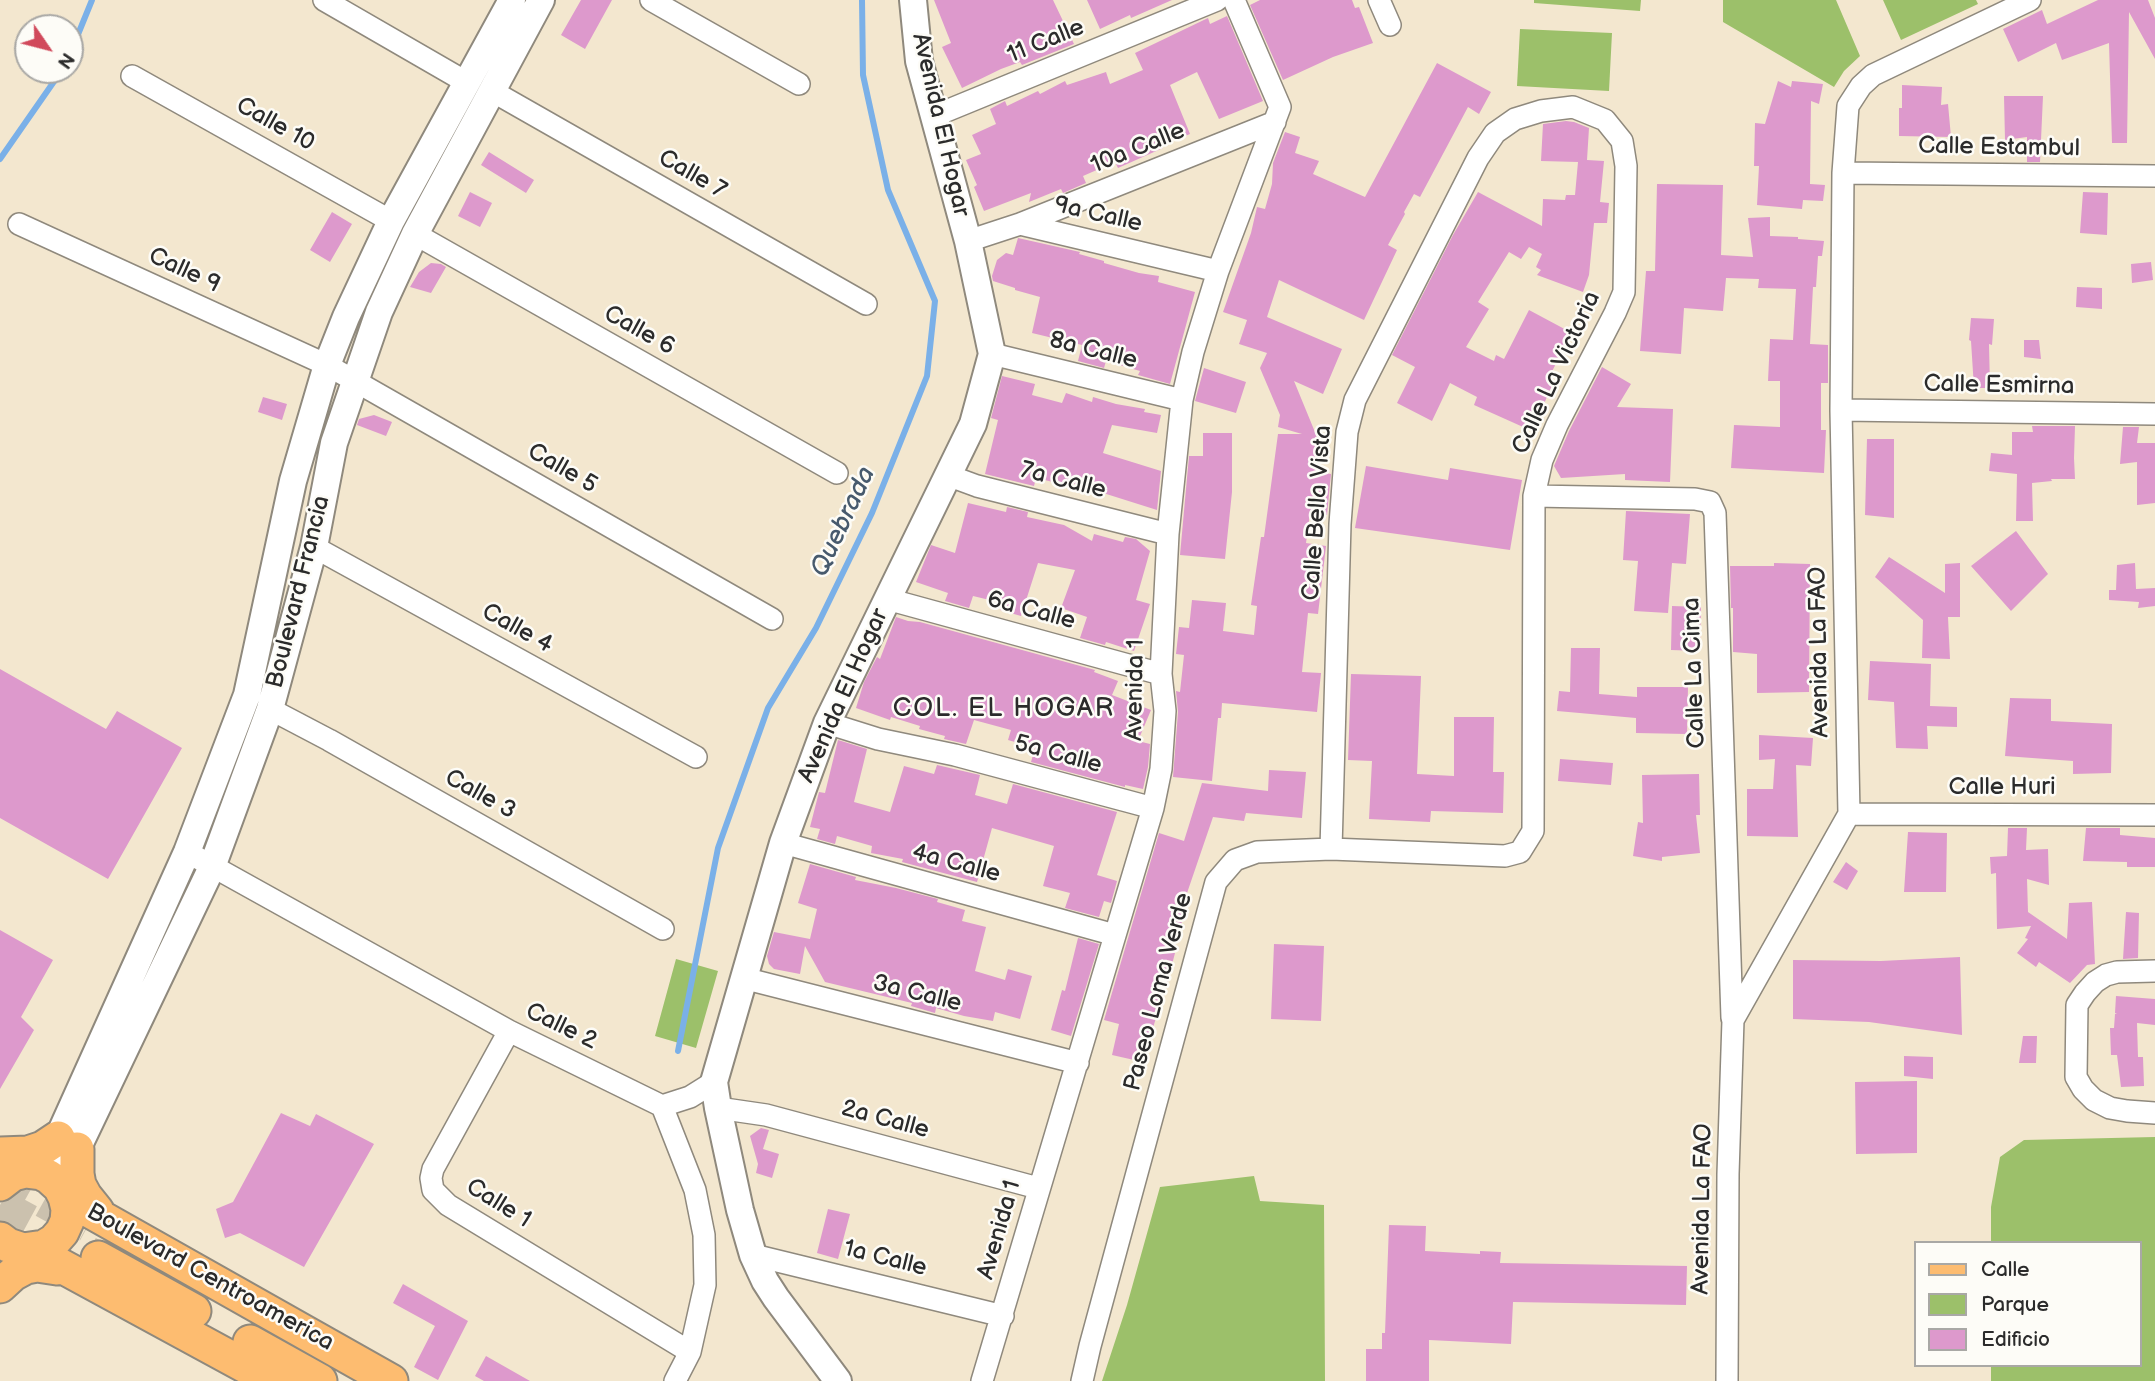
<!DOCTYPE html>
<html>
<head>
<meta charset="utf-8">
<style>
  body { margin:0 }
  #map { position:relative; width:2155px; height:1381px; overflow:hidden; background:#f3e7cf; font-family:"Balsamiq Sans",sans-serif }
  canvas { display:block }
  .legend { position:absolute; left:1914px; top:1241px; width:228px; height:126px; box-sizing:border-box; background:#fdfcf7; border:2px solid #a9a8a5; margin:0; padding:9px 12px; list-style:none; font-size:21px; color:#2b2b2b }
  .legend li { display:flex; align-items:center; gap:14px; height:35px }
  .legend b { width:35px; border:2px solid #a9a8a5 }
  .north { position:absolute; left:14px; top:14px; width:70px; height:70px; box-sizing:border-box; background:#fdfcf7; border:2px solid #a9a8a5; border-radius:50%; rotate:125deg; font-size:19px; font-weight:700; line-height:28px; text-align:center; color:#2b2b2b }
  .north::after { content:''; display:block; margin:auto; width:24px; height:32px; background:#d1495b; clip-path:polygon(50% 0,100% 100%,50% 72%,0 100%) }
</style>
</head>
<body>
<div id="map">
<canvas width="2155" height="1381"></canvas>
<ul class="legend">
<li><b style="height:9px;background:#fdbc70"></b>Calle</li>
<li><b style="height:19px;background:#9cc06a"></b>Parque</li>
<li><b style="height:19px;background:#d9c"></b>Edificio</li>
</ul>
<div class="north">N</div>
</div>
<script>
const context = document.querySelector('canvas').getContext('2d');
context.lineJoin = 'round';
function fillPath(path, color) { context.fillStyle = color; context.fill(path, 'evenodd'); }
const poly = rows => new Path2D(rows.map(r => 'M' + r).join(''));
function stroke(path, color, width, dash) { context.strokeStyle = color; context.lineWidth = width; context.lineCap = dash ? 'butt' : 'round'; context.setLineDash(dash || []); context.stroke(path); }
function label(font, color, halo, rows, align = 'center') {
  context.font = font + ' "Balsamiq Sans",sans-serif'; context.lineWidth = 5; context.setLineDash([]); context.textBaseline = 'middle'; context.strokeStyle = halo; context.fillStyle = color; for (const [text, x, y, turn = 0] of rows) {
    context.save(); context.translate(x, y); context.rotate((+turn || 0) * Math.PI / 180); context.textAlign = isNaN(turn) ? turn : align; if (halo) context.strokeText(text, 0, 0); context.fillText(text, 0, 0); context.restore();
  }
}
const green = poly([
  [1534,0,1641,0,1640,11,1534,3],
  [1723,0,1836,0,1860,56,1844,71,1834,87,1723,22],
  [1883,0,1976,0,1978,4,1901,40],
  [1520,29,1612,33,1609,91,1517,86],
  [676,959,718,971,696,1048,655,1036],
  [2155,1137,2155,1381,1991,1381,1991,1365,2139,1365,2139,1243,1991,1243,1991,1207,2000,1157,2024,1140],
  [1254,1176,1260,1201,1324,1205,1325,1381,1102,1381,1127,1305,1160,1187]
]);
const stream = poly([
  [70,54,92,0],
  [0,159,62,70],
  [678,1051,718,848,768,708,816,628,872,513,927,376,935,301,888,190,863,75,862,0]
]);
const building = poly([
  [581,0,612,0,585,49,561,35],
  [934,0,1053,0,1074,44,1022,65,1020,62,1001,69,962,88,942,47,951,43],
  [1087,0,1172,0,1131,18,1130,15,1100,29],
  [1260,0,1352,0,1355,8,1359,7,1373,43,1333,57,1283,80,1250,5],
  [2098,0,2148,0,2155,18,2155,59,2129,12,2127,143,2112,143,2109,43,2062,60,2056,43,2018,62,2003,29,2042,10,2047,24],
  [1227,16,1263,101,1219,119,1197,72,1170,85,1190,134,1162,145,1163,148,1118,168,1115,162,1083,176,1086,183,1063,193,1061,189,1029,202,1031,193,984,211,974,187,977,185,966,160,981,154,972,135,996,124,990,109,1005,101,1007,106,1038,91,1040,94,1065,81,1067,85,1106,72,1110,84,1143,70,1135,53,1208,18,1210,24],
  [1437,63,1491,92,1479,114,1468,107,1420,197,1414,194,1404,212,1405,214,1388,245,1397,250,1364,320,1279,280,1267,317,1342,349,1323,394,1294,381,1317,437,1323,438,1318,472,1331,474,1327,515,1310,513,1306,543,1326,546,1318,614,1308,613,1302,672,1321,673,1317,712,1222,703,1221,718,1218,718,1212,781,1173,777,1178,712,1176,691,1180,692,1184,655,1176,654,1179,627,1189,628,1192,600,1226,603,1223,631,1254,635,1257,606,1251,605,1261,537,1264,537,1278,434,1302,434,1278,427,1280,415,1260,368,1267,353,1239,344,1247,320,1223,312,1251,233,1257,207,1265,209,1272,184,1273,163,1285,132,1300,137,1295,153,1319,161,1313,174,1365,197],
  [1778,81,1791,87,1792,81,1823,84,1819,104,1811,101,1810,184,1825,185,1823,201,1803,200,1802,209,1757,205,1759,166,1754,166,1755,123,1765,124],
  [1902,85,1942,87,1941,105,1948,104,1951,137,1899,136,1899,108,1902,108],
  [2004,96,2043,96,2040,162,2027,162,2027,137,2005,140],
  [1566,121,1574,122,1589,128,1587,160,1604,161,1600,202,1609,203,1607,223,1594,223,1589,275,1583,292,1537,275,1541,270,1536,267,1542,254,1529,247,1521,259,1509,252,1478,302,1489,309,1466,347,1494,361,1496,355,1504,359,1529,310,1572,333,1548,379,1554,381,1532,431,1474,405,1477,397,1450,383,1432,421,1397,403,1415,367,1392,355,1453,235,1478,192,1542,226,1543,199,1565,200,1566,195,1575,195,1578,162,1541,161,1543,124],
  [489,152,534,180,526,193,481,165],
  [1657,184,1723,185,1721,255,1753,257,1748,218,1770,217,1770,236,1798,237,1798,239,1824,241,1822,256,1818,256,1816,287,1813,287,1810,344,1828,345,1828,383,1821,383,1821,430,1826,430,1824,473,1731,468,1734,425,1780,427,1780,381,1768,381,1770,339,1793,340,1796,289,1758,288,1759,279,1726,278,1723,311,1684,308,1681,354,1640,351,1646,271,1655,271],
  [470,192,492,203,480,227,458,216],
  [2083,192,2108,193,2107,235,2080,233],
  [332,212,352,224,330,262,310,250],
  [1018,238,1080,252,1079,254,1104,261,1104,263,1139,273,1159,276,1158,282,1195,292,1170,384,1138,375,1140,371,1106,361,1104,368,1078,361,1082,345,1032,333,1040,297,1015,290,1015,288,993,281,992,276,997,260,1006,253,1013,255],
  [2151,262,2153,280,2132,283,2131,264],
  [431,263,441,264,446,267,431,293,410,287,419,272],
  [2077,287,2102,288,2102,309,2076,307],
  [1971,318,1994,319,1992,345,1989,344,1990,388,1974,388,1971,341,1969,340],
  [2024,340,2039,340,2041,359,2024,357],
  [1602,367,1631,384,1617,407,1673,409,1670,482,1625,480,1625,474,1561,478,1554,466,1569,431],
  [1204,368,1246,382,1236,413,1195,401],
  [1002,376,1035,384,1032,395,1062,403,1066,393,1092,402,1093,397,1116,404,1145,409,1144,412,1161,415,1157,433,1112,425,1103,453,1161,471,1157,510,1062,480,1070,486,1036,478,1034,486,985,474,998,420,991,418],
  [263,397,287,404,282,420,258,412],
  [374,415,392,422,386,436,357,425,359,419],
  [2032,426,2075,426,2074,458,2075,479,2051,479,2052,481,2032,483,2033,521,2016,521,2017,474,1989,471,1991,453,2012,455,2012,432,2033,432],
  [2123,427,2139,427,2137,443,2155,443,2155,503,2137,505,2137,462,2120,464],
  [1203,433,1232,433,1232,492,1225,559,1180,555,1189,456,1203,456],
  [1867,439,1894,439,1894,518,1865,515],
  [1366,466,1448,480,1450,468,1522,480,1510,550,1355,528],
  [968,503,1006,512,1007,507,1028,512,1027,517,1064,525,1092,541,1094,534,1123,542,1125,537,1136,539,1150,551,1136,600,1150,604,1134,651,1106,642,1105,645,1080,638,1087,617,1061,608,1075,570,1038,563,1021,616,1000,610,1002,603,973,596,969,608,945,601,948,593,916,582,931,545,955,553],
  [1626,511,1690,514,1686,564,1672,563,1668,613,1634,611,1638,561,1623,560],
  [2016,531,2048,574,2011,611,1971,566],
  [1889,557,1945,593,1945,564,1960,563,1960,617,1948,617,1950,659,1922,658,1923,620,1875,577],
  [1774,563,1810,564,1809,692,1757,693,1757,654,1733,652,1733,608,1731,608,1730,566,1774,566],
  [2135,563,2136,589,2155,588,2155,606,2138,608,2139,602,2109,600,2109,590,2116,590,2117,565],
  [1672,606,1701,607,1700,651,1671,650],
  [896,617,908,621,920,622,1095,670,1094,672,1118,681,1112,695,1151,710,1138,741,1150,744,1148,767,1143,789,1125,785,1125,787,1031,762,1035,748,1008,740,1011,730,974,720,966,744,944,739,945,736,919,729,920,726,891,717,890,720,856,708,864,682,877,657,880,659],
  [1571,648,1600,648,1599,694,1637,697,1637,687,1688,687,1687,734,1636,733,1636,718,1557,711,1559,691,1570,692],
  [1870,661,1931,664,1930,706,1957,707,1957,727,1927,726,1928,749,1896,748,1894,702,1868,700],
  [0,669,106,729,117,711,182,748,108,879,0,818],
  [1351,674,1421,676,1417,774,1454,776,1454,717,1494,717,1493,772,1504,772,1503,813,1431,811,1430,822,1369,819,1372,761,1348,760],
  [2010,698,2051,699,2051,721,2112,724,2111,773,2073,774,2073,761,2005,756],
  [1759,735,1813,738,1811,766,1796,765,1798,837,1747,836,1747,789,1773,789,1775,759,1759,760],
  [838,740,867,749,854,802,890,812,904,766,934,774,937,765,980,775,975,795,1007,804,1013,784,1117,812,1097,875,1117,881,1111,903,1104,901,1099,917,1065,908,1070,893,1043,886,1054,846,992,828,977,882,902,862,903,859,871,853,872,846,837,836,835,844,817,839,820,829,810,827,819,792,825,793],
  [1560,759,1613,763,1611,785,1558,781],
  [1269,770,1306,772,1302,818,1246,813,1244,821,1213,817,1186,896,1190,897,1172,952,1175,953,1160,1011,1158,1011,1143,1062,1112,1055,1119,1024,1104,1020,1159,833,1184,841,1202,783,1268,791],
  [1699,774,1700,815,1696,815,1700,853,1662,857,1662,861,1633,856,1638,822,1643,823,1642,775],
  [2008,828,2027,828,2026,850,2048,849,2049,885,2027,879,2028,912,2067,939,2069,903,2092,902,2095,964,2087,965,2070,983,2039,962,2036,967,2017,953,2028,939,2025,938,2031,926,1997,929,1996,873,1991,874,1990,857,2007,856],
  [2086,828,2120,828,2120,835,2155,838,2155,867,2127,867,2127,862,2083,861],
  [1908,832,1947,833,1946,892,1904,892],
  [1846,862,1858,871,1847,890,1833,882],
  [810,864,856,877,855,880,896,888,938,899,937,902,965,910,962,921,986,927,975,971,1005,980,1008,969,1032,976,1020,1019,995,1012,993,1021,964,1016,936,1008,935,1013,911,1006,912,1003,825,982,805,946,800,974,774,969,769,964,767,956,774,932,810,939,817,909,798,903],
  [2126,912,2139,913,2138,958,2123,959],
  [0,930,53,960,21,1017,34,1030,0,1089],
  [1078,938,1099,944,1071,1036,1051,1030,1062,990,1065,991],
  [1274,944,1324,946,1321,1021,1271,1019],
  [1960,957,1962,1035,1869,1022,1793,1019,1793,960,1881,961],
  [2116,996,2155,999,2155,1025,2137,1023,2138,1057,2143,1057,2144,1086,2121,1087,2117,1055,2111,1055,2110,1028,2114,1028,2115,1014,2117,1014,2115,1013],
  [2023,1036,2037,1036,2036,1063,2019,1063],
  [1904,1056,1933,1057,1933,1079,1904,1076],
  [1917,1081,1917,1153,1856,1154,1855,1082],
  [281,1113,310,1126,316,1114,374,1144,304,1267,240,1233,225,1238,216,1209,233,1202],
  [761,1128,769,1130,763,1149,779,1154,772,1178,756,1173,758,1164,750,1136],
  [828,1209,850,1214,838,1259,817,1253],
  [1389,1225,1426,1226,1425,1251,1480,1254,1480,1251,1501,1252,1500,1263,1687,1266,1686,1305,1513,1302,1511,1344,1429,1340,1429,1381,1366,1381,1366,1349,1382,1349,1382,1333,1385,1333],
  [403,1284,468,1321,438,1380,414,1367,435,1326,393,1303],
  [486,1356,530,1381,484,1381,475,1376]
]);
const primaryTunnel = poly([
  [0,1177,88,1226],
  [0,1205,98,1258]
]);
const minor = poly([
  [324,0,466,82],
  [651,0,799,84],
  [1379,0,1390,25],
  [132,76,391,221],
  [492,91,866,304],
  [934,116,1217,0],
  [1843,173,2155,176],
  [19,224,327,365,772,619],
  [1020,224,1275,122],
  [415,234,837,473],
  [968,241,1020,224,1218,271],
  [992,354,1182,400],
  [1841,410,2155,414],
  [947,475,977,486,1168,534],
  [1534,496,1695,499,1710,502,1715,513,1732,1018],
  [314,547,696,757],
  [887,599,1161,674],
  [270,709,329,740,663,929],
  [827,723,878,739,955,755,1153,808],
  [1849,814,2155,815],
  [783,843,1115,935],
  [187,852,509,1031,662,1106,695,1190,704,1235,705,1285,690,1352,675,1381],
  [2155,971,2117,972,2106,975,2095,982,2085,993,2077,1005,2076,1077,2083,1089,2094,1100,2110,1108,2127,1111,2155,1113],
  [743,978,1078,1063],
  [509,1031,433,1169,431,1178,433,1190,448,1205,690,1352],
  [662,1106,690,1097,714,1082],
  [718,1108,766,1115,1038,1188],
  [753,1255,1003,1316],
  [982,1381,1153,808,1161,769,1165,711,1161,674,1168,534,1182,400,1193,352,1218,271,1280,107,1234,0],
  [1082,1381,1090,1346,1216,882,1235,860,1257,852,1331,849,1505,856,1520,852,1533,831,1534,496,1542,460,1557,425,1615,313,1624,292,1626,166,1622,141,1605,120,1573,107,1541,111,1515,119,1495,133,1478,158,1355,400,1347,432,1340,524,1331,849],
  [1727,1381,1728,1174,1733,1020,1849,814,1841,410,1843,173,1848,106,1861,86,1873,75,2030,0]
]);
const tertiary = poly([
  [50,1156,187,852,247,695,293,481,327,365,346,317,391,221,512,0],
  [70,1164,212,867,270,709,314,547,334,443,379,312,415,234,541,0],
  [838,1381,776,1298,765,1281,753,1255,740,1210,718,1108,714,1082,783,843,827,723,973,424,992,354,968,241,919,61,913,0]
]);
const primary = poly([
  [77,1149,77,1174,79,1185,85,1196,97,1211],
  [0,1154,28,1153,43,1148,58,1138],
  [0,1184,13,1174,25,1171,41,1173,49,1177,60,1187,65,1197,68,1209,67,1221,62,1232,54,1241,44,1247,23,1250,8,1245,0,1239],
  [65,1197,391,1381],
  [32,1250,273,1381],
  [98,1258,194,1311],
  [0,1286,13,1274,26,1267,37,1265,57,1268],
  [250,1342,320,1381]
]);
const streetNames = [
  ["11 Calle",1046,42,-22],
  ["Calle 10",275,125,29],
  ["Avenida El Hogar",940,125,77],
  ["Calle Estambul",1999,148,1],
  ["10a Calle",1138,149,-22],
  ["Calle 7",692,175,30],
  ["9a Calle",1098,215,13],
  ["Calle 9",184,271,25],
  ["Calle 6",639,331,29],
  ["8a Calle",1093,351,14],
  ["Calle La Victoria",1557,373,-65],
  ["Calle Esmirna",1999,386,1],
  ["Calle 5",562,469,30],
  ["7a Calle",1063,481,14],
  ["Calle Bella Vista",1318,513,-86],
  ["Boulevard Francia",299,592,-76],
  ["6a Calle",1031,611,15],
  ["Calle 4",517,629,29],
  ["Avenida La FAO",1820,652,-91],
  ["Calle La Cima",1695,673,-92],
  ["Avenida 1",1136,690,-89],
  ["Avenida El Hogar",844,696,-66],
  ["5a Calle",1058,755,15],
  ["Calle Huri",2002,788],
  ["Calle 3",480,795,29],
  ["4a Calle",956,864,15],
  ["Paseo Loma Verde",1159,992,-75],
  ["3a Calle",917,994,14],
  ["Calle 2",561,1027,26],
  ["2a Calle",885,1120,15],
  ["Calle 1",498,1204,32],
  ["Avenida La FAO",1703,1209,-89],
  ["Avenida 1",1000,1230,-74],
  ["1a Calle",885,1259,14],
  ["Boulevard Centroamerica",210,1278,29]
];
const waterNames = [
  ["Quebrada",844,522,-65]
];
const neighbourhoodNames = [
  ["COL. EL HOGAR",1004,709]
];
fillPath(green, '#9cc06a');
stroke(stream, '#7ab0e8', 6);
fillPath(building, '#d9c');
stroke(primaryTunnel, '#cbc1ae', 33, [33, 17]);
stroke(minor, '#8f897d', 24);
stroke(tertiary, '#8f897d', 30);
stroke(primary, '#8f897d', 37);
stroke(minor, '#fff', 21);
stroke(tertiary, '#fff', 26);
stroke(primary, '#fdbc70', 33);
label('24px', '#2b2b2b', '#fdfcf7', streetNames);
label('italic 26px', '#475a6d', '#fdfcf7', waterNames);
context.letterSpacing = '2px';
label('26px', '#2b2b2b', '#fdfcf7', neighbourhoodNames);
context.letterSpacing = '0px';
</script>
</body>
</html>
